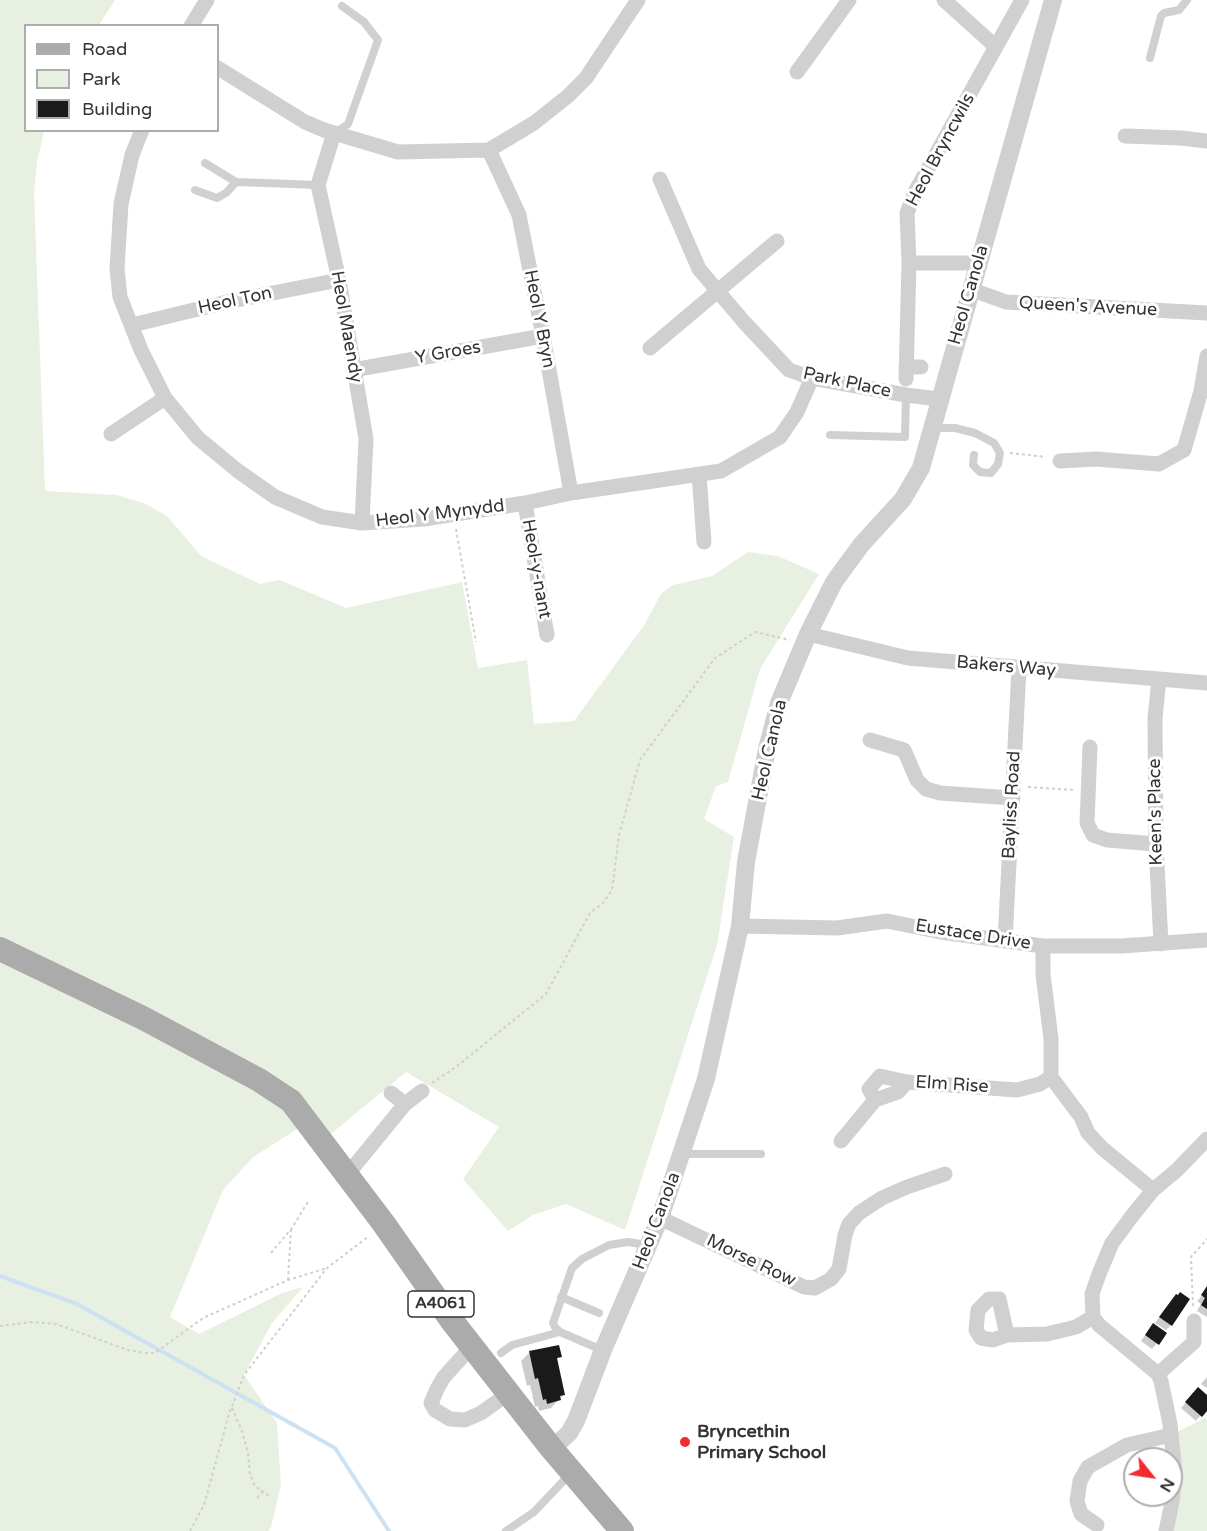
<!DOCTYPE html>
<html>
<head>
<meta charset="utf-8">
<style>
  body { margin:0 }
  #map { position:relative; width:1207px; height:1531px; overflow:hidden; background:#fff; font-family:"Varela Round",sans-serif }
  canvas { display:block }
  .legend { position:absolute; left:24px; top:24px; width:195px; height:108px; box-sizing:border-box; background:#fff; border:2px solid #adadad; margin:0; padding:8px 10px; list-style:none; font-size:18px; color:#333 }
  .legend li { display:flex; align-items:center; gap:12px; height:30px }
  .legend b { width:30px; border:2px solid #adadad }
  .north { position:absolute; left:1123px; top:1447px; width:60px; height:60px; box-sizing:border-box; background:#fff; border:2px solid #adadad; border-radius:50%; rotate:120deg; font-size:16px; font-weight:700; line-height:24px; text-align:center; color:#333 }
  .north::after { content:''; display:block; margin:auto; width:21px; height:27px; background:#f42a31; clip-path:polygon(50% 0,100% 100%,50% 72%,0 100%) }
</style>
</head>
<body>
<div id="map">
<canvas width="1207" height="1531"></canvas>
<ul class="legend">
<li><b style="height:8px;background:#ababab"></b>Road</li>
<li><b style="height:16px;background:#e8f0e1"></b>Park</li>
<li><b style="height:16px;background:#1a1a1a"></b>Building</li>
</ul>
<div class="north">N</div>
</div>
<script>
const context = document.querySelector('canvas').getContext('2d');
context.lineJoin = 'round';
function fillPath(path, color) { context.fillStyle = color; context.fill(path, 'evenodd'); }
const poly = rows => new Path2D(rows.map(r => 'M' + r).join(''));
function stroke(path, color, width, dash) { context.strokeStyle = color; context.lineWidth = width; context.lineCap = dash ? 'butt' : 'round'; context.setLineDash(dash || []); context.stroke(path); }
function label(font, color, halo, rows, align = 'center') {
  context.font = font + ' "Varela Round",sans-serif'; context.lineWidth = 6; context.setLineDash([]); context.textBaseline = 'middle'; context.strokeStyle = halo; context.fillStyle = color; for (const [text, x, y, turn = 0] of rows) {
    context.save(); context.translate(x, y); context.rotate((+turn || 0) * Math.PI / 180); context.textAlign = isNaN(turn) ? turn : align; if (halo) context.strokeText(text, 0, 0); context.fillText(text, 0, 0); context.restore();
  }
}
const green = poly([
  [0,0,115,0,99,25,26,26,26,130,44,131,37,162,34,192,45,491,117,495,146,504,167,516,201,556,260,584,280,580,346,608,462,582,478,668,527,660,534,724,574,721,645,624,661,594,673,585,712,576,748,552,778,556,819,574,760,669,728,782,716,786,704,819,734,837,717,945,625,1230,566,1204,533,1215,508,1231,463,1179,499,1127,406,1072,321,1142,307,1123,253,1157,223,1190,170,1317,199,1334,282,1293,303,1287,272,1323,244,1375,277,1423,281,1485,271,1527,268,1531,0,1531],
  [1207,1417,1207,1531,1166,1531,1171,1435]
]);
const shadow = poly([
  [1207,1290,1207,1317,1197,1311,1201,1304,1197,1301],
  [1171,1301,1171,1325,1166,1330,1155,1323],
  [1148,1331,1165,1333,1152,1349,1141,1341],
  [558,1346,560,1356,556,1360,564,1394,551,1408,539,1411,538,1406,535,1407,530,1385,527,1386,521,1361,529,1353],
  [1207,1377,1207,1388,1201,1384],
  [1193,1394,1207,1397,1207,1408,1196,1421,1181,1408]
]);
const stream = poly([
  [0,1276,77,1304,335,1448,389,1531]
]);
const building = poly([
  [1207,1286,1207,1309,1201,1305,1205,1298,1201,1295],
  [1180,1292,1190,1299,1172,1326,1159,1317,1176,1294,1178,1295],
  [1153,1323,1167,1333,1159,1345,1145,1335],
  [559,1345,562,1357,557,1358,565,1395,560,1396,561,1400,547,1404,546,1399,543,1400,538,1378,535,1379,529,1351],
  [1198,1387,1207,1395,1207,1411,1202,1417,1185,1402]
]);
const path = poly([
  [1010,453,1046,457],
  [456,529,476,642],
  [1028,787,1073,790],
  [432,1083,456,1067,546,994,590,913,603,903,612,890,619,835,640,760,715,658,755,632,790,640],
  [271,1253,292,1228,309,1200],
  [288,1280,291,1229],
  [1193,1306,1191,1257,1207,1239],
  [0,1326,31,1322,56,1324,128,1350,144,1353,155,1353,203,1318,288,1280,327,1268],
  [232,1408,242,1431,248,1453,250,1474,255,1486,269,1496],
  [257,1498,262,1492],
  [190,1531,204,1505,229,1414,244,1375,327,1268,369,1236]
]);
const service = poly([
  [1150,58,1161,16,1164,13,1179,10,1187,0],
  [335,133,348,124,378,40,364,22,342,6],
  [205,163,236,182,318,185],
  [195,190,217,198,226,193,236,182],
  [933,428,955,428,975,433,994,443,1000,453,998,464,991,473,980,472,973,465,974,455],
  [830,435,905,437,906,395],
  [683,1154,761,1154],
  [561,1297,599,1313],
  [602,1350,560,1332,555,1327,553,1323,572,1268,582,1259,609,1245,628,1242,647,1245],
  [501,1353,512,1345,560,1332],
  [506,1531,534,1512,569,1475]
]);
const minor = poly([
  [944,0,996,47],
  [191,26,207,0],
  [218,68,305,122,324,130,398,152,489,150,534,123,568,96,586,78,638,0],
  [797,72,849,0],
  [142,130,132,155,121,204,117,269,120,297,141,350,165,398,198,438,238,471,275,497,322,517,362,523,424,519,525,503,571,493,721,471,780,437,797,412,812,378],
  [334,133,318,185,339,280,366,439,362,523],
  [1125,136,1181,138,1207,141],
  [489,150,519,215,543,336,571,493],
  [660,179,699,269,744,322,789,370,812,378,906,395,939,399],
  [909,263,978,263],
  [970,289,1006,302,1207,313],
  [132,325,227,302,339,280],
  [650,348,777,241],
  [906,367,921,367],
  [353,370,543,336],
  [906,379,909,263,907,213,915,192,1022,0],
  [111,434,165,398],
  [1060,461,1096,459,1159,464,1184,450,1201,391,1207,356],
  [699,475,704,542],
  [525,503,547,635],
  [808,634,908,658,1207,683],
  [1159,679,1155,718,1156,844,1161,944],
  [870,740,904,750,917,780,926,789,940,793,1013,798],
  [1090,747,1087,823,1093,835,1107,840,1156,844],
  [740,926,837,928,887,921,941,932,1043,946,1121,946,1207,940],
  [1005,941,1019,668],
  [1043,946,1043,974,1051,1039,1051,1077,1081,1117,1088,1133,1102,1148,1153,1190],
  [391,1093,405,1104],
  [875,1100,869,1089,880,1076,907,1082,1017,1090,1040,1084,1051,1077],
  [875,1100,898,1092,907,1082],
  [841,1141,875,1100],
  [347,1175,405,1104,422,1091],
  [660,1218,804,1287,815,1288,831,1279,839,1269,845,1235,849,1224,859,1213,882,1198,907,1187,945,1174],
  [1007,1335,999,1299,989,1299,978,1310,976,1330,981,1338,993,1340,1007,1335,1047,1334,1076,1327,1093,1317],
  [472,1346,444,1377,437,1389,431,1403,435,1410,450,1419,465,1420,481,1413,509,1393],
  [1158,1374,1194,1342,1194,1321],
  [1097,1525,1081,1514,1077,1501,1080,1481,1088,1467,1127,1445,1171,1435],
  [1166,1531,1172,1502,1175,1473,1170,1424,1161,1381,1158,1374,1099,1325,1093,1317,1092,1294,1099,1274,1112,1243,1132,1216,1153,1190,1177,1170,1207,1139]
]);
const tertiary = poly([
  [552,1449,569,1433,576,1421,603,1350,660,1218,706,1079,740,926,746,862,767,749,779,703,808,634,834,582,861,545,903,499,921,468,1053,0]
]);
const primary = poly([
  [0,949,143,1018,259,1080,291,1101,384,1224,452,1321,552,1449,622,1531]
]);
const markers = [
  [685,1442,6,"#f42a31"]
];
const shields = [
  [441,1304,66]
];
const shieldNames = [
  ["A4061",441,1304]
];
const streetNames = [
  ["Heol Bryncwils",941,150,-62],
  ["Heol Canola",969,295,-74],
  ["Heol Ton",235,301,-12],
  ["Queen's Avenue",1088,307,3],
  ["Heol Y Bryn",539,319,79],
  ["Heol Maendy",346,327,80],
  ["Y Groes",448,353,-10],
  ["Park Place",847,383,12],
  ["Heol Y Mynydd",440,514,-7],
  ["Heol-y-nant",536,569,80],
  ["Bakers Way",1006,667,5],
  ["Heol Canola",770,750,-77],
  ["Bayliss Road",1012,805,-87],
  ["Keen's Place",1156,812,-91],
  ["Eustace Drive",973,935,9],
  ["Elm Rise",952,1085,4],
  ["Heol Canola",657,1221,-69],
  ["Morse Row",751,1261,26]
];
const poiNames = [
  ["Bryncethin",697,1432],
  ["Primary School",697,1453]
];
fillPath(green, '#e8f0e1');
fillPath(shadow, '#0003');
stroke(stream, '#cce1f1', 4);
fillPath(building, '#1a1a1a');
stroke(path, '#d0d0d0', 2, [3, 3]);
stroke(service, '#d0d0d0', 8);
stroke(minor, '#d0d0d0', 15);
stroke(tertiary, '#d0d0d0', 18);
stroke(primary, '#ababab', 24);
for (const [x, y, r, color] of markers) { const dot = new Path2D(); dot.arc(x, y, r, 0, 2 * Math.PI); context.fillStyle = color; context.fill(dot); stroke(dot, '#fff', 2); }
for (const [x, y, w] of shields) { const box = new Path2D(); box.roundRect(x - w / 2, y - 13, w, 26, 4.5); context.fillStyle = '#fff'; context.fill(box); stroke(box, '#333', 1.5); }
label('bold 16px', '#333', null, shieldNames);
label('18px', '#333', '#fff', streetNames);
label('bold 18px', '#333', '#fff', poiNames, 'left');
</script>
</body>
</html>
